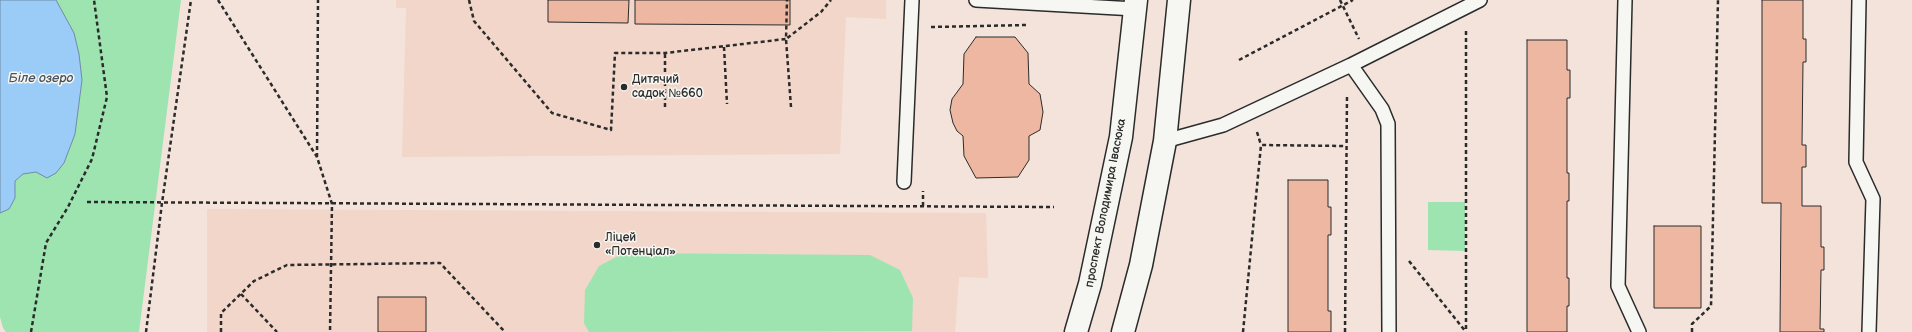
<!DOCTYPE html>
<html>
<head>
<meta charset="utf-8">
<style>
  body { margin:0 }
  canvas { display:block; background:#f3e3da }
</style>
</head>
<body>
<canvas width="1912" height="332"></canvas>
<script>
const context = document.querySelector('canvas').getContext('2d');
context.lineJoin = 'round';
function fillPath(path, color) { context.fillStyle = color; context.fill(path, 'evenodd'); }
const poly = rows => new Path2D(rows.map(r => 'M' + r).join(''));
function stroke(path, color, width, dash) { context.strokeStyle = color; context.lineWidth = width; context.lineCap = dash ? 'butt' : 'round'; context.setLineDash(dash || []); context.stroke(path); }
function label(font, color, halo, rows, align = 'center') {
  context.font = font + ' "Balsamiq Sans",sans-serif'; context.lineWidth = 3; context.setLineDash([]); context.textBaseline = 'middle'; context.strokeStyle = halo; context.fillStyle = color; for (const [text, x, y, turn = 0] of rows) {
    context.save(); context.translate(x, y); context.rotate((+turn || 0) * Math.PI / 180); context.textAlign = isNaN(turn) ? turn : align; if (halo) context.strokeText(text, 0, 0); context.fillText(text, 0, 0); context.restore();
  }
}
const built = poly([
  [396,0,886,0,886,19,846,17,840,154,402,157,406,8,396,8],
  [207,209,986,213,988,278,959,277,955,332,207,332]
]);
const green = poly([
  [56,0,181,0,139,332,6,332,3,328,0,317,0,213,9,209,15,198,15,181,23,174,36,172,64,163,75,134,82,80,79,54,74,33],
  [1428,202,1465,202,1465,251,1428,250],
  [624,253,870,255,900,270,913,298,912,331,589,332,584,323,585,290,599,266]
]);
const water = poly([
  [0,0,56,0,74,33,79,54,82,80,75,134,64,163,56,173,47,178,36,172,23,174,15,181,15,198,9,209,0,213,0,0]
]);
const building = poly([
  [548,0,629,0,628,23,548,22,548,0],
  [635,0,790,0,790,25,635,24,635,0],
  [1762,0,1803,0,1803,39,1806,39,1806,62,1803,62,1802,145,1806,145,1806,167,1802,167,1802,206,1821,206,1821,247,1824,247,1824,270,1821,270,1820,329,1824,329,1824,332,1780,332,1781,203,1762,203,1762,0],
  [976,37,1015,37,1028,53,1029,84,1040,94,1043,112,1040,130,1029,136,1029,160,1018,177,976,178,964,156,963,136,957,131,953,123,950,110,952,99,963,84,964,54,976,37],
  [1527,40,1567,40,1567,70,1570,70,1570,98,1567,98,1567,173,1569,173,1569,201,1567,201,1567,278,1569,278,1569,306,1567,306,1567,332,1527,332,1527,40],
  [1288,180,1328,180,1328,207,1331,207,1331,235,1328,235,1328,311,1331,311,1331,332,1288,332,1288,180],
  [1654,226,1701,226,1701,308,1654,308,1654,226],
  [378,297,426,297,426,332,378,332,378,297]
]);
const path = poly([
  [218,0,317,157,332,204,330,332],
  [469,0,474,21,552,113,611,130,615,53,665,53,786,39,787,0],
  [1340,0,1359,39],
  [931,27,1028,25],
  [1466,31,1466,332],
  [724,47,727,104],
  [1239,60,1353,0],
  [665,107,665,53],
  [791,107,786,39,821,12,831,0],
  [1257,132,1261,145],
  [317,157,318,0],
  [87,202,1054,207],
  [923,206,923,191],
  [1409,261,1466,332],
  [241,294,277,332],
  [31,332,46,243,68,207,92,159,107,97,94,0],
  [146,332,162,203,191,0],
  [221,332,221,313,254,281,287,265,440,263,505,332],
  [1243,332,1261,145,1346,146],
  [1345,332,1347,95],
  [1692,332,1692,324,1711,306,1718,0]
]);
const lane = poly([
  [976,0,1135,9],
  [1625,0,1618,286,1639,332],
  [1859,0,1856,162,1873,199,1869,332],
  [1351,65,1382,109,1388,124,1389,332],
  [1165,141,1223,125,1351,65,1480,0],
  [904,182,912,0]
]);
const secondary = poly([
  [1076,332,1090,284,1121,137,1136,0],
  [1123,332,1141,265,1165,141,1179,0]
]);
const markers = [
  [624,87,4,"#2b2b2b"],
  [597,245,4,"#2b2b2b"]
];
const poiNames = [
  ["Дитячий",632,80],
  ["садок №660",632,94],
  ["Ліцей",605,238],
  ["«Потенціал»",605,252]
];
const streetNames = [
  ["проспект Володимира Івасюка",1106,203,-79]
];
const waterNames = [
  ["Біле озеро",41,79]
];
fillPath(built, '#f1d6c9');
fillPath(green, '#9ee4b0');
fillPath(water, '#9bcbf7');
stroke(water, '#6e8ba5', 1);
fillPath(building, '#edb7a1');
stroke(building, '#2b2b2b', 1);
stroke(lane, '#2b2b2b', 16);
stroke(secondary, '#2b2b2b', 25);
stroke(path, '#2b2b2b', 2.5, [4, 3]);
stroke(lane, '#f6f6f2', 13);
stroke(secondary, '#f6f6f2', 22);
for (const [x, y, r, color] of markers) { const dot = new Path2D(); dot.arc(x, y, r, 0, 2 * Math.PI); context.fillStyle = color; context.fill(dot); stroke(dot, '#f6f6f2', 1.5); }
label('12px', '#2b2b2b', '#f6f6f2', poiNames, 'left');
label('12px', '#2b2b2b', '#f6f6f2', streetNames);
label('italic 13px', '#47535e', '#f6f6f2', waterNames);
</script>
</body>
</html>
